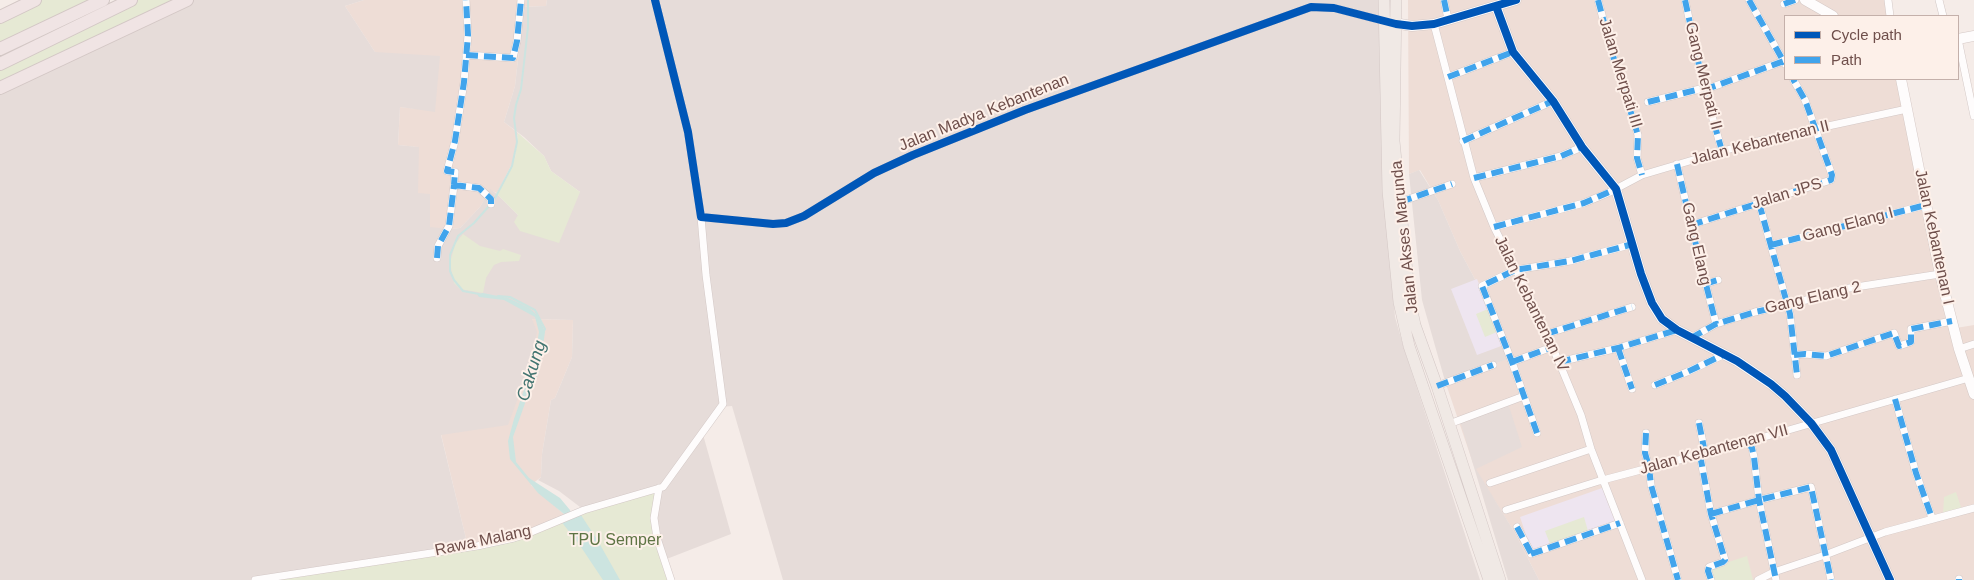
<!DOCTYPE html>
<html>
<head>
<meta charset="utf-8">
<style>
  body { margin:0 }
  #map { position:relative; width:1974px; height:580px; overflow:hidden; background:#f5ece8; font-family:Helvetica,sans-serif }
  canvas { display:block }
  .legend { position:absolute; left:1784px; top:15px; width:175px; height:65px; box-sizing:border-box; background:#fdf0e9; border:1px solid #c4b0aa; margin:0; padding:6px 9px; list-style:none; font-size:15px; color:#6f4f4b }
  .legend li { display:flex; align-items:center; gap:10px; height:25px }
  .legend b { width:25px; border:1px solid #c4b0aa }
</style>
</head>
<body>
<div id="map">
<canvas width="1974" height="580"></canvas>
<ul class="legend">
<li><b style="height:6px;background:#0057b8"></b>Cycle path</li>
<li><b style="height:6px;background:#41a4ec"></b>Path</li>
</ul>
</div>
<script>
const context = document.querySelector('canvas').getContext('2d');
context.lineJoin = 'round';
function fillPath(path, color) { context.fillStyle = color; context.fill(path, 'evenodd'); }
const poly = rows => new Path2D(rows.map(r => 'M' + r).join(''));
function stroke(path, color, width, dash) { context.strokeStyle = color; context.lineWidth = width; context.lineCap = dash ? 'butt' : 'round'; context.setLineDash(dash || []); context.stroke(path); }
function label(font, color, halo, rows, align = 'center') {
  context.font = font + ' Helvetica,sans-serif'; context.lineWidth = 4; context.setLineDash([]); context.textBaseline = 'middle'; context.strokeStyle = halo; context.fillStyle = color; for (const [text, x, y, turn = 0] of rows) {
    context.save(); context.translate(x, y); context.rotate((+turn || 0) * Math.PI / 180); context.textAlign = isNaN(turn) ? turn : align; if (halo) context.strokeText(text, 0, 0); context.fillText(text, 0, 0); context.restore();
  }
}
const residential = poly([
  [364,0,547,0,546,6,521,7,522,24,515,86,504,122,518,133,515,158,497,193,490,190,480,207,460,228,450,229,430,228,430,194,418,194,418,147,398,145,400,107,435,111,375,52,345,6],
  [1408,0,1890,0,1894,16,1785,16,1785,79,1902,79,1956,328,1974,325,1974,580,1539,580,1515,533,1475,469,1445,381,1510,358,1496,319,1460,251,1438,200,1420,170,1409,174],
  [531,319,573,320,572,357,555,398,551,400,542,454,541,477,531,485,564,514,564,518,524,535,468,547,441,434,508,424]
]);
const industrial = poly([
  [187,0,364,0,345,6,375,52,440,56,435,112,400,107,398,145,419,147,418,193,430,194,430,227,450,229,460,228,480,207,490,189,497,194,518,215,580,192,551,171,544,156,524,137,504,122,515,86,522,24,521,7,546,6,547,0,1380,0,1383,174,1395,317,1405,352,1480,580,783,580,732,406,720,407,702,431,731,534,664,560,584,510,559,491,538,480,541,477,542,454,551,400,555,398,572,357,573,320,532,319,537,332,531,363,508,425,441,435,468,547,255,580,0,580,0,91],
  [1419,170,1438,200,1460,251,1496,319,1511,358,1445,381,1422,300,1409,174],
  [1508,403,1522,447,1476,469,1515,533,1539,580,1508,580,1460,421]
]);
const education = poly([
  [1477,279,1504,345,1477,355,1451,289],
  [1605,487,1617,522,1532,553,1520,517]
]);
const green = poly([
  [36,0,103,0,0,49,0,17],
  [131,0,187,0,0,88,0,64],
  [518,133,544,156,551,171,580,192,559,243,520,231,514,222,518,215,497,194,515,158],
  [463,234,480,246,500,251,503,249,521,255,519,261,501,262,494,265,486,278,483,293,460,289,454,283,450,263,455,244],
  [1488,309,1497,332,1485,337,1476,314],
  [659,488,654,518,671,580,255,580,524,535,571,516],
  [1956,492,1962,510,1943,515,1944,497],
  [1584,517,1588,531,1550,544,1545,531],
  [1747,556,1753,580,1707,580,1704,570]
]);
const water = poly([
  [483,293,508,298,529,308,538,316,545,332,539,373,529,392,513,437,516,462,529,478,560,498,570,510,571,514,579,512,598,541,620,580,603,580,579,544,560,520,564,518,564,514,538,493,510,459,508,441,514,419,534,361,539,332,535,317,504,300,479,297,477,294]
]);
const stream = poly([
  [494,200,512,166,517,142,514,118,516,105,521,89,524,63,528,27,528,0],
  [479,294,463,291,454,280,450,271,450,255,458,236,474,223,489,206],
  [498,296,510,297,535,310,545,329,544,331]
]);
const street = poly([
  [655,0,688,132,701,217,773,224,786,223,804,216,874,173,913,155,1025,110,1311,7,1334,8,1384,21],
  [1444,0,1448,19],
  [1598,0,1613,56,1638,135,1637,158,1642,175],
  [1685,0,1704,88,1722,151],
  [1749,0,1785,64],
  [1888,0,1890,16],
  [1939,0,1943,16],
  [1784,4,1795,0],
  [1434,24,1474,178,1494,227,1534,306,1559,362,1581,415,1591,449,1642,580],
  [1958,39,1974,116],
  [466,55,513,58,517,41,521,0],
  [1448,77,1513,52],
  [1704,90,1784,61],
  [1648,102,1704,88],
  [1463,141,1553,101],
  [1677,164,1691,225,1716,324],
  [1474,178,1561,156,1582,147],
  [454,185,479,188,491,199,491,204],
  [1400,202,1452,184],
  [1759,203,1790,314,1797,375],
  [1691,225,1831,180,1832,175,1805,100,1793,79],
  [1494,227,1584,203,1610,192,1642,175,1754,142,1907,109],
  [1771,245,1926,205],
  [437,258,438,246,449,226,454,185,455,172,447,171,455,141,464,82,468,35,466,0],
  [1705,284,1718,280],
  [1546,334,1632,307],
  [1691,338,1716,324,1755,312,1823,296,1843,289,1940,274],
  [1618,348,1632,389],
  [1959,349,1974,344],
  [1794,355,1805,354,1826,356,1894,333,1899,346,1911,342,1911,329,1952,321],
  [1512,362,1552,347],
  [1559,362,1618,348,1677,330],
  [1655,385,1687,372,1723,355],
  [1437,386,1493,365],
  [1895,399,1916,473,1932,518],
  [1699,423,1705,453],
  [1449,424,1524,396],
  [1537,433,1512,362,1482,286,1515,270,1570,261,1633,244],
  [1646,433,1645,453,1649,467,1651,485,1678,580],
  [1747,442,1752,448,1754,457,1759,500,1776,580],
  [1700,455,1711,514,1725,560,1723,562,1709,567,1708,571,1711,580],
  [1490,483,1591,449],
  [659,488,654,518,657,538,671,580],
  [1506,510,1599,481,1747,442,1969,378],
  [1711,514,1759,500,1811,487,1831,580],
  [1517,527,1531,553],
  [1531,554,1620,523],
  [1959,579,1959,580],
  [255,580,477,546,514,538,524,535,584,510,663,487,723,404,706,275,701,217],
  [1758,580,1774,572,1825,555,1885,532,1974,508]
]);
const secondary = poly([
  [1805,0,1833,16],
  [1496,6,1513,52,1553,101,1582,147,1616,189,1641,274,1652,303,1662,319,1677,330,1737,361,1771,384,1785,396,1811,423,1831,450,1890,580],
  [1388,22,1412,26,1434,24,1516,0],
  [1958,39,1974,36],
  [1901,79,1940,274,1959,349,1974,394]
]);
const primary = poly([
  [1384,0,1388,191,1399,302,1409,346,1489,580],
  [1396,0,1394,141,1410,302,1415,325,1437,386,1500,580]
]);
const highway = poly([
  [0,17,35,0],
  [0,49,103,0],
  [0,64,131,0],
  [0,88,187,0]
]);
const quiet = poly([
  [1444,0,1448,19],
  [1598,0,1613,56,1638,135,1637,158,1642,175],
  [1685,0,1704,88,1722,151],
  [1749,0,1785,64],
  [1784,4,1795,0],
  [466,55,513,58,517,41,521,0],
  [1448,77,1513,52],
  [1704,90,1784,61],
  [1648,102,1704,88],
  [1463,141,1553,101],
  [1677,164,1691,225,1716,324],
  [1474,178,1561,156,1582,147],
  [454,185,479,188,491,199,491,204],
  [1400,202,1452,184],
  [1759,203,1790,314,1797,375],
  [1691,225,1831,180,1832,175,1805,100,1793,79],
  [1494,227,1584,203,1616,189],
  [1771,245,1926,205],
  [437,258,438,246,449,226,454,185,455,172,447,171,455,141,464,82,468,35,466,0],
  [1705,284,1718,280],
  [1546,334,1632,307],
  [1691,338,1716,324,1755,312,1787,305],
  [1618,348,1632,389],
  [1794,355,1805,354,1826,356,1894,333,1899,346,1911,342,1911,329,1952,321],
  [1512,362,1552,347],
  [1559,362,1618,348,1677,330],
  [1655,385,1687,372,1723,355],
  [1437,386,1493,365],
  [1895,399,1916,473,1932,518],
  [1699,423,1705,453],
  [1537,433,1512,362,1482,286,1515,270,1570,261,1633,244],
  [1646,433,1645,453,1649,467,1651,485,1678,580],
  [1747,442,1752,448,1754,457,1759,500,1776,580],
  [1700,455,1711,514,1725,560,1723,562,1709,567,1708,571,1711,580],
  [1711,514,1759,500,1811,487,1831,580],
  [1517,527,1531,553],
  [1531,554,1620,523],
  [1959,579,1959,580]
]);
const cycleway = poly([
  [655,0,688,132,701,217,773,224,786,223,804,216,874,173,913,155,1025,110,1311,7,1334,8,1396,24,1412,26,1434,24,1516,0],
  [1496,6,1513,52,1553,101,1582,147,1616,189,1641,274,1652,303,1662,319,1677,330,1737,361,1771,384,1785,396,1811,423,1831,450,1890,580]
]);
const streetNames = [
  ["Jalan Merpati III",1620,73,73],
  ["Gang Merpati II",1703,76,76],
  ["Jalan Madya Kebantenan",984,113,-22],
  ["Jalan Kebantenan II",1760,143,-14],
  ["Jalan JPS",1787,194,-17],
  ["Gang Elang I",1848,225,-15],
  ["Jalan Akses Marunda",1405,237,-96],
  ["Jalan Kebantenan I",1934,237,78],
  ["Gang Elang",1696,244,77],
  ["Gang Elang 2",1813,298,-13],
  ["Jalan Kebantenan IV",1531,304,64],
  ["Jalan Kebantenan VII",1714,450,-15],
  ["Rawa Malang",483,541,-12]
];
const parkNames = [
  ["TPU Semper",615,541]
];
const waterNames = [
  ["Cakung",532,371,-73]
];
fillPath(residential, '#eeddd6');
fillPath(industrial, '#e6dcd9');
fillPath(education, '#eee5f0');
fillPath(green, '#e6e9d4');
fillPath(water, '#cce4e0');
stroke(stream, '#cce4e0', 2);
stroke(street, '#d3c8c6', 8);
stroke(secondary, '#d4c8c5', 11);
stroke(primary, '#d3c7c5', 12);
stroke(highway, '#d3c7c5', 14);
stroke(street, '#fefcfc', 7);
stroke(secondary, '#fefcfc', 10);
stroke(primary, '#f0e9e5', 11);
stroke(highway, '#f0e4e4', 12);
stroke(quiet, '#41a4ec', 6, [12, 6]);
stroke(cycleway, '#0057b8', 8);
label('16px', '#6f4f4b', '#fdf0e9', streetNames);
label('16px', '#5e7444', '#fdf0e9', parkNames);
label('italic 18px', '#417470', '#fdf0e9', waterNames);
</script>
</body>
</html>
